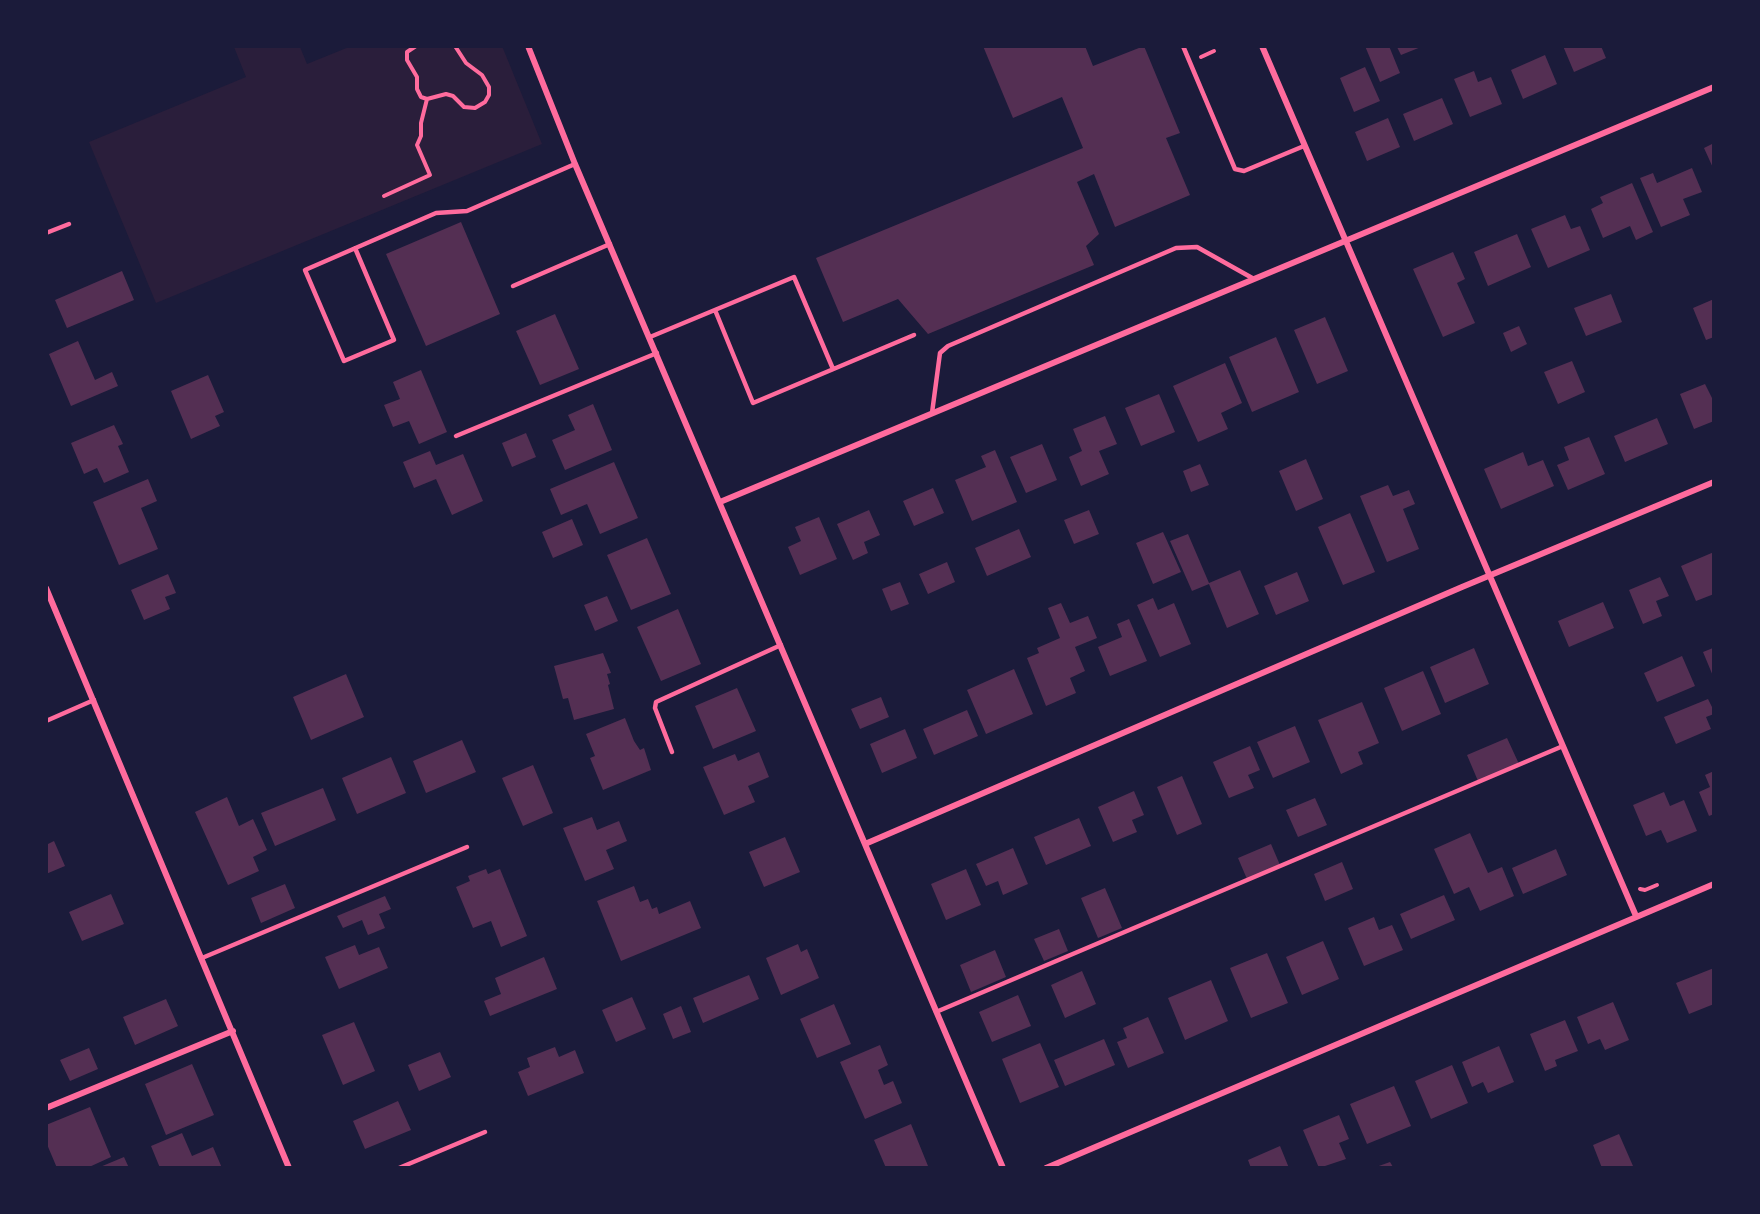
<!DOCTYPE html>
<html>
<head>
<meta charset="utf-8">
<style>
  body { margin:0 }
  #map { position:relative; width:1760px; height:1214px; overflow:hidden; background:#1b1b3a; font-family:"PT Sans Narrow",sans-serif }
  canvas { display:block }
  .frame { position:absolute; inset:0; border:48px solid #1b1b3a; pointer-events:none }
</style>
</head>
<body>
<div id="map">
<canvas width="1760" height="1214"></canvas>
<div class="frame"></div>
</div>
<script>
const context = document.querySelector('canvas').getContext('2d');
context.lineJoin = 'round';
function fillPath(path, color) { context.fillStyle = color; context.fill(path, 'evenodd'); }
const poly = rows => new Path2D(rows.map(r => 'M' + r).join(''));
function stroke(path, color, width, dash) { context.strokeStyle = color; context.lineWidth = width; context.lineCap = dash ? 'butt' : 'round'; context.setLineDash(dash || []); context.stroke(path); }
const green = poly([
  [502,46,542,144,156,303,89,142,246,77,234,47,300,47,307,64,349,47]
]);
const building = poly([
  [983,46,1085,46,1093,66,1144,46,1180,133,1166,138,1190,195,1115,227,1094,174,1077,182,1099,234,1086,246,1094,265,928,334,898,299,843,322,816,258,1083,148,1062,97,1013,118],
  [1365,46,1389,46,1400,73,1380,82],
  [1563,46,1601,46,1606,58,1574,72],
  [1397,47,1421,47,1401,55],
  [1545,55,1557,84,1523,99,1511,70],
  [1365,67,1380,101,1354,112,1340,78],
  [1474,71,1478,82,1491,77,1502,104,1470,117,1454,79],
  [1442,98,1453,124,1414,141,1403,114],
  [1388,118,1400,147,1367,161,1355,132],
  [1714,143,1714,170,1704,148],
  [1692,168,1702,192,1683,199,1690,215,1661,227,1640,178,1653,173,1657,183],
  [1632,183,1653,232,1636,240,1630,226,1603,238,1591,209,1603,203,1600,197],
  [1565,215,1571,229,1580,226,1590,250,1548,268,1531,229],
  [461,222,500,314,426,346,386,254],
  [1517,234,1531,267,1488,286,1474,252],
  [1453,252,1465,279,1457,283,1475,323,1443,337,1413,269],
  [122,271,134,300,67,328,55,300],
  [1611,294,1622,322,1586,336,1574,308],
  [1714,299,1714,337,1706,340,1693,308],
  [555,314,579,369,540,385,516,331],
  [1325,317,1348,371,1317,384,1294,330],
  [1519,326,1527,344,1511,352,1503,333],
  [1276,337,1299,392,1252,412,1229,357],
  [78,341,95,380,112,372,118,386,71,406,49,354],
  [1572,361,1585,392,1558,404,1544,372],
  [1225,363,1242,403,1221,413,1228,429,1198,442,1173,386],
  [421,370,447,432,419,444,409,421,393,427,384,405,400,399,393,382],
  [208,375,224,412,215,416,220,426,191,439,171,391],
  [1705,384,1714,402,1714,421,1694,429,1680,394],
  [1159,394,1175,432,1141,446,1125,408],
  [593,404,612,450,565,470,552,440,575,430,568,415],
  [1105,416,1117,444,1099,451,1109,474,1081,486,1069,457,1082,451,1073,429],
  [1657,418,1668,444,1625,462,1614,436],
  [114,425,123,444,118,446,129,472,104,483,97,468,84,474,71,443],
  [526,433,536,457,512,467,502,443],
  [1589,437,1605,474,1568,490,1557,465,1569,460,1564,447],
  [1042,444,1057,480,1026,493,1010,457],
  [995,450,1017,502,972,521,955,480,986,467,981,456],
  [430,451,436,465,463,454,483,501,452,515,436,479,414,488,403,462],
  [1523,452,1528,466,1543,460,1554,486,1501,509,1484,469],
  [1306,459,1323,499,1296,511,1279,471],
  [614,462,638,518,600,534,587,504,561,515,550,489],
  [1200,464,1209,485,1191,492,1183,471],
  [148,479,157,501,141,508,158,549,119,565,93,502],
  [1388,485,1393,496,1409,490,1415,504,1403,509,1419,549,1387,562,1360,496],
  [933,488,944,513,914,526,903,501],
  [869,510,880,535,864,542,868,553,853,560,837,524],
  [1089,510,1099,534,1074,544,1064,520],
  [1350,513,1375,572,1343,585,1318,527],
  [819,517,837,559,800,575,788,547,801,541,795,527],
  [572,519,583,545,553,558,542,532],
  [1019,529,1031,557,987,576,975,548],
  [1163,532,1181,572,1153,584,1136,543],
  [1188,534,1209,583,1240,570,1259,614,1227,628,1209,584,1192,591,1170,541],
  [647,538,671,594,631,610,607,555],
  [1714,552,1714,594,1696,601,1681,566],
  [947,562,955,582,928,594,919,574],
  [1297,572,1309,601,1276,615,1264,586],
  [168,574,176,593,165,597,170,609,144,620,131,590],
  [1660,577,1669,596,1656,601,1662,616,1643,624,1629,590],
  [900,582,909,604,891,611,882,589],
  [607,596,618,621,595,631,584,605],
  [1153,598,1158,610,1174,603,1191,644,1160,657,1137,605],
  [1603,602,1614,628,1569,647,1558,621],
  [1061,603,1070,623,1088,616,1097,638,1075,647,1085,671,1070,678,1076,693,1046,706,1027,658,1039,653,1037,648,1060,638,1048,608],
  [678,609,701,664,661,681,637,627],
  [1129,619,1147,661,1110,676,1098,647,1122,637,1117,624],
  [1474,648,1489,684,1445,703,1430,667],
  [1713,648,1713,676,1703,652],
  [603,653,611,673,607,674,610,684,608,685,614,709,574,720,568,698,563,699,554,666],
  [1682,656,1695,686,1657,702,1644,673],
  [1014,669,1033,714,986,734,967,690],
  [1423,671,1441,714,1402,731,1384,688],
  [346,674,364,717,311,740,293,697],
  [737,688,756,731,713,749,695,706],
  [881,697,889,717,860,729,851,709],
  [1708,699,1714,711,1714,714,1706,717,1711,729,1676,744,1664,717],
  [1362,702,1379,743,1358,752,1363,764,1341,774,1318,720],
  [967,710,978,736,934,755,923,729],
  [625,718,634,741,640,750,644,748,651,770,603,790,590,758,595,756,586,734],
  [1295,726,1310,762,1273,778,1257,742],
  [905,729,917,758,882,773,870,744],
  [1507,738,1519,764,1478,781,1467,755],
  [462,740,476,772,426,793,413,761],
  [1250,746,1260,770,1248,775,1254,788,1229,798,1213,762],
  [759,752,769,777,748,786,755,802,724,815,703,767,735,754,738,761],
  [391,757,406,793,357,814,342,778],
  [533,765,553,813,523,826,502,778],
  [1714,771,1714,814,1709,816,1699,792,1710,787,1705,775],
  [1182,776,1202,824,1177,835,1157,787],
  [323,788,336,820,275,846,261,813],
  [1134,791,1144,815,1132,820,1137,832,1113,842,1098,807],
  [1664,792,1670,806,1684,800,1697,831,1667,843,1661,830,1646,836,1633,805],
  [227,797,239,826,253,819,267,850,253,857,259,871,228,885,195,812],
  [1315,798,1327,825,1298,837,1286,810],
  [592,817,597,830,619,821,627,841,606,850,614,869,585,881,563,828],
  [1079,818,1091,846,1046,865,1034,837],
  [1470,833,1488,873,1502,867,1514,896,1480,911,1469,887,1454,894,1434,849],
  [785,837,800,872,764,887,749,852],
  [54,841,65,866,46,874,46,845],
  [1271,844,1280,865,1247,879,1238,858],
  [1013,848,1028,884,1003,895,998,881,986,886,976,864],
  [1556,849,1567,875,1523,894,1512,868],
  [1342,862,1353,889,1325,901,1314,874],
  [486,869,488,874,500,869,527,936,501,947,491,921,473,928,456,887,470,881,468,876],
  [966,869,981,905,946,920,931,884],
  [285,884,295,908,261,923,251,898],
  [634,886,640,902,648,899,652,909,657,907,659,914,690,901,701,928,621,961,597,901],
  [1105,888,1122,928,1098,938,1081,898],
  [111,894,124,924,82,941,69,912],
  [1444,895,1455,920,1411,939,1400,914],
  [385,896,391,909,379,914,385,928,368,935,362,920,343,928,337,916],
  [1374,917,1379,930,1392,925,1403,950,1364,966,1348,928],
  [1059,929,1068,951,1044,961,1034,939],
  [1323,941,1339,979,1302,995,1286,957],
  [798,944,801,952,807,949,819,978,781,995,766,958],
  [355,945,359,955,379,947,388,968,339,989,325,957],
  [995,950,1006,977,971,992,960,965],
  [1267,953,1288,1003,1251,1018,1230,968],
  [544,957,557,989,490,1016,484,1001,501,994,495,978],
  [1714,968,1714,1004,1689,1014,1676,983],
  [1082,971,1096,1004,1065,1018,1051,985],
  [749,975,759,999,703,1023,693,998],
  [1211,980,1228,1021,1185,1040,1168,998],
  [1018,995,1031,1026,992,1042,979,1012],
  [632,997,646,1029,616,1042,602,1010],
  [166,999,178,1026,135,1045,123,1017],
  [1613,1002,1629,1040,1605,1050,1600,1039,1588,1044,1577,1017],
  [834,1004,851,1044,817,1058,800,1019],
  [681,1006,691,1032,673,1039,663,1014],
  [1148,1017,1164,1053,1128,1068,1117,1042,1127,1038,1123,1028],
  [1565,1020,1578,1051,1555,1060,1557,1066,1545,1071,1530,1034],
  [354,1022,375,1071,343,1085,322,1035],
  [1104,1039,1115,1065,1065,1086,1054,1060],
  [1040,1043,1059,1087,1020,1103,1002,1059],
  [880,1045,888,1065,878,1070,884,1085,893,1081,902,1103,865,1119,840,1062],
  [1499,1046,1514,1082,1488,1093,1483,1082,1472,1087,1462,1062],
  [555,1047,559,1057,575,1050,584,1073,528,1096,518,1072,530,1067,527,1058],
  [89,1048,98,1069,70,1081,60,1060],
  [440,1052,451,1077,419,1091,408,1065],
  [192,1064,214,1115,166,1135,145,1084],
  [1452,1065,1468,1103,1431,1119,1415,1081],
  [1394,1086,1411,1126,1367,1144,1350,1104],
  [398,1101,411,1130,365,1149,353,1121],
  [90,1107,111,1157,87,1168,57,1168,46,1142,46,1125],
  [1339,1115,1349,1139,1339,1143,1346,1159,1319,1168,1303,1130],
  [911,1124,928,1166,886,1168,874,1140],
  [182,1133,192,1156,213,1147,222,1168,160,1168,151,1146],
  [1619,1134,1633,1166,1602,1168,1593,1145],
  [1280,1146,1289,1168,1251,1168,1248,1160],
  [124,1157,129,1168,100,1168,100,1167],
  [1390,1162,1393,1167,1376,1167]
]);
const path = poly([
  [416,46,407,52,407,60,417,77,417,89,421,97,427,99,446,94,453,96,464,107,475,108,485,102,489,95,489,87,482,75,466,63,455,46],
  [1201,57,1214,51],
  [384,196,430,175,417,145,421,136,421,123,427,99],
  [1640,889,1645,890,1657,885]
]);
const service = poly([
  [1183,46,1235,169,1244,171,1304,146],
  [46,233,69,224],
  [355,248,394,340,344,361,305,270,436,213,467,211,575,164],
  [513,286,610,244],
  [715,310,753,403,914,335],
  [650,337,794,277,833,369],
  [932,413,940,353,948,346,1176,248,1197,247,1254,279],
  [456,436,657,353],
  [46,721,94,700],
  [672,752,655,708,656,702,781,645],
  [202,958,467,847],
  [936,1012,1563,746],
  [399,1168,485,1132]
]);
const minor = poly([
  [528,46,575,164,1003,1168],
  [1262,46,1636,916],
  [720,502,1714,87],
  [46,588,289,1168],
  [865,844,1462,587,1714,482],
  [46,1108,233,1031],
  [1046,1168,1714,884]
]);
fillPath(green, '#2a1e3b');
fillPath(building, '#542f53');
stroke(path, '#ff6b9d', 4);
stroke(service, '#ff6b9d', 4.5);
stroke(minor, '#ff6b9d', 6);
</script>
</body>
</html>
